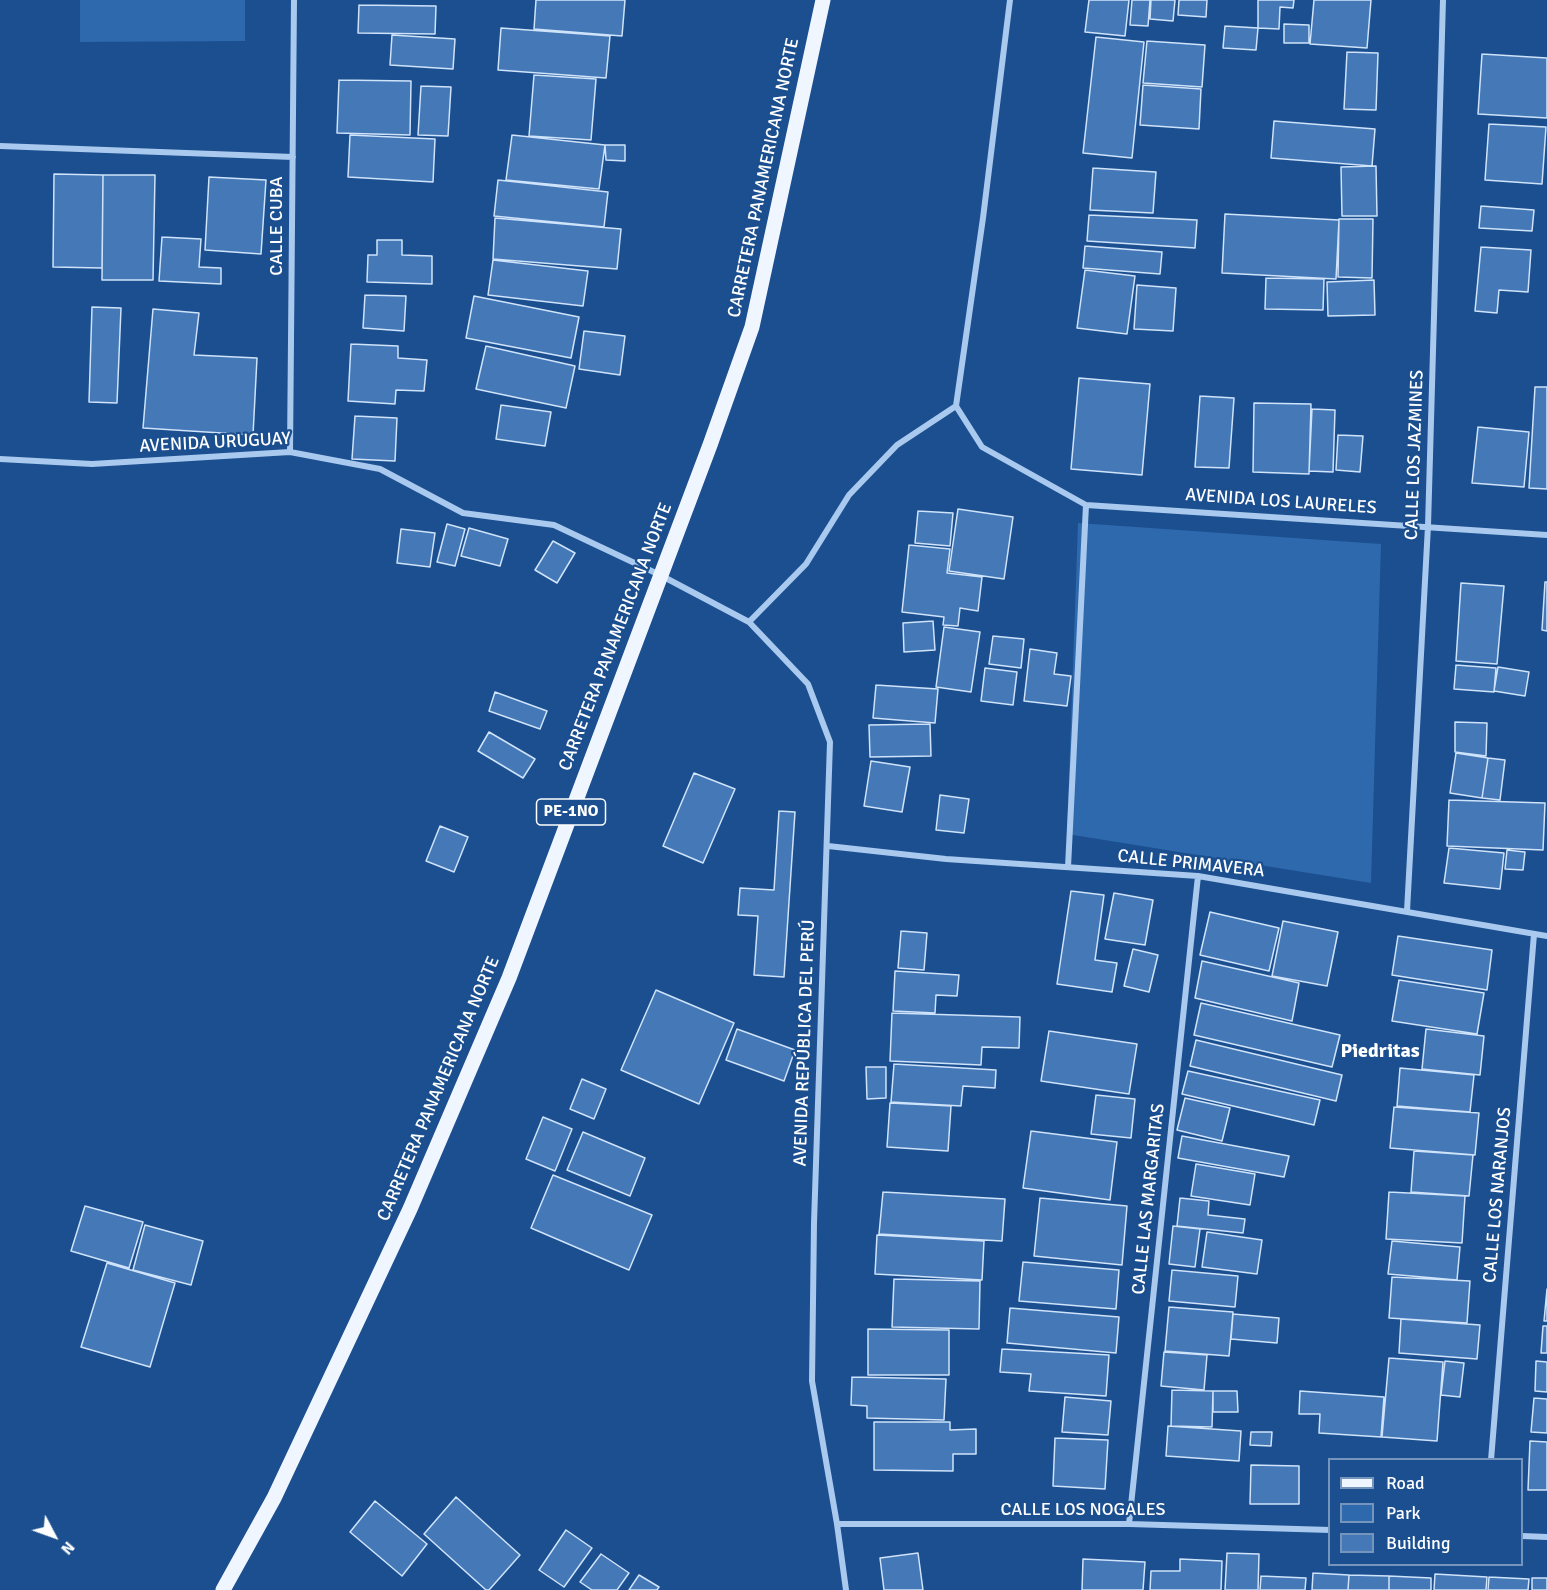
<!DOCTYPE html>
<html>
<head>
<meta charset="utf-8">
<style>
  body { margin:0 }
  #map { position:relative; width:1547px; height:1590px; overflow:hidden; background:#1b4f8f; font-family:Signika,sans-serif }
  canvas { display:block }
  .legend { position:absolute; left:1328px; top:1458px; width:195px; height:108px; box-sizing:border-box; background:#1b4f8f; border:2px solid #7695bc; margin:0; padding:8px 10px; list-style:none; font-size:18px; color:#fff }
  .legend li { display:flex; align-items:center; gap:12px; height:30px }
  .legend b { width:30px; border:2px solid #7695bc }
  .north { position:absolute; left:24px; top:1506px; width:60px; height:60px; -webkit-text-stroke:4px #1b4f8f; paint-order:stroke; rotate:131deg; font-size:16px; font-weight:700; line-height:24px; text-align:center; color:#fff }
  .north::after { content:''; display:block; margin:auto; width:21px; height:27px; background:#fff; clip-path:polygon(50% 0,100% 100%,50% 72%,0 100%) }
</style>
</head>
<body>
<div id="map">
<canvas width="1547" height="1590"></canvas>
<ul class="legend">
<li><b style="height:8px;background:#f0f6ff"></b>Road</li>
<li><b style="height:16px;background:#2e69ad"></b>Park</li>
<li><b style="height:16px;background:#4478b7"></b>Building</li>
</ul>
<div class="north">N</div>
</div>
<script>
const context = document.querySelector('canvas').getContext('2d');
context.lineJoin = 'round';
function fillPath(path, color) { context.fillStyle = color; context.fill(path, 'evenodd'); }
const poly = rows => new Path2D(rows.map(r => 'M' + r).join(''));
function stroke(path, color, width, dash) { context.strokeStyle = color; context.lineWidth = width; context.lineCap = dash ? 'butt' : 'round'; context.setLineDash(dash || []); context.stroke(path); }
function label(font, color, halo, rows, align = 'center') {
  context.font = font + ' Signika,sans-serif'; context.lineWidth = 4.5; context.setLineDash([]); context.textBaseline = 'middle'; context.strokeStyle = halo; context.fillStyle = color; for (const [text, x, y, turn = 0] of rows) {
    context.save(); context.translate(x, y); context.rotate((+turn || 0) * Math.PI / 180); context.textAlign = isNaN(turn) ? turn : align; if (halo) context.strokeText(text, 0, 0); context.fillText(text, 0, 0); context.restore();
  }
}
const green = poly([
  [80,0,245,0,245,41,80,42],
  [1078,523,1381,544,1371,883,1067,834]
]);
const building = poly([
  [536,0,625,0,622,36,534,29,536,0],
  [1089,0,1129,0,1125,36,1085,32,1089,0],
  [1132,0,1150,0,1148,26,1130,25,1132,0],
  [1151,0,1175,0,1173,21,1150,19,1151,0],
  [1179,0,1207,0,1206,17,1178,15,1179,0],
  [1258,0,1294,0,1293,8,1280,7,1279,29,1258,28,1258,0],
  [1314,0,1371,0,1367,48,1310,44,1314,0],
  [359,5,436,6,435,34,358,33,359,5],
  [1284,24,1309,25,1309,43,1284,43,1284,24],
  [1225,26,1258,28,1256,50,1223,48,1225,26],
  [501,28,610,36,606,78,498,70,501,28],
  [392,35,455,39,453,69,390,65,392,35],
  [1096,37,1144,42,1132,158,1083,153,1096,37],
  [1147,41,1205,45,1202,87,1143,83,1147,41],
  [1347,52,1378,53,1376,110,1344,109,1347,52],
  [1482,54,1547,58,1547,118,1478,114,1482,54],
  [534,75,596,79,591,140,529,136,534,75],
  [339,80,411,81,410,135,337,133,339,80],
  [1143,85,1201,89,1199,129,1140,125,1143,85],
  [421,86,451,87,448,136,418,135,421,86],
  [1274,121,1375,129,1372,166,1271,158,1274,121],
  [1489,124,1546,127,1542,184,1485,180,1489,124],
  [350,135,435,139,433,182,348,177,350,135],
  [512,135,605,145,599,189,506,180,512,135],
  [605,145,625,145,625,161,606,160,605,145],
  [1376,166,1377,216,1342,216,1341,167,1376,166],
  [1093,168,1156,172,1153,213,1090,210,1093,168],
  [54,174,103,175,102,268,53,267,54,174],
  [103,175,155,175,153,280,102,280,103,175],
  [209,177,266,180,261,254,205,250,209,177],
  [498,180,608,192,604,227,494,216,498,180],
  [1481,206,1534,210,1532,231,1479,228,1481,206],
  [1225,214,1339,220,1336,279,1222,273,1225,214],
  [1089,215,1197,220,1195,248,1087,241,1089,215],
  [495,218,621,229,617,269,493,259,495,218],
  [1339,219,1373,219,1372,278,1338,277,1339,219],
  [162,237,201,239,199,267,221,268,221,284,159,281,162,237],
  [377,240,402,240,402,255,432,256,432,284,367,282,368,255,377,255,377,240],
  [1085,246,1162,252,1160,274,1083,268,1085,246],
  [1481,247,1531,250,1528,292,1499,290,1497,313,1475,311,1481,247],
  [493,260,588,271,583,306,488,295,493,260],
  [1085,270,1135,276,1127,334,1077,328,1085,270],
  [1266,278,1324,279,1323,310,1265,309,1266,278],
  [1374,280,1375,315,1328,316,1327,282,1374,280],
  [1137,285,1176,288,1173,331,1134,329,1137,285],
  [365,295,406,296,404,331,363,328,365,295],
  [474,296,579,317,571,358,466,338,474,296],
  [92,307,121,308,117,403,89,402,92,307],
  [153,309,199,313,194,355,257,358,253,435,143,428,153,309],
  [584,331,625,336,620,375,579,369,584,331],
  [351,344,398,346,398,358,427,360,424,391,396,390,395,404,348,401,351,344],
  [486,346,575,366,566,408,476,389,486,346],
  [1079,378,1150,384,1142,475,1071,469,1079,378],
  [1535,387,1547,387,1547,489,1529,488,1535,387],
  [1200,396,1234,398,1229,468,1195,467,1200,396],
  [1254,403,1311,404,1309,474,1253,472,1254,403],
  [501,405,551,412,545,446,496,439,501,405],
  [1312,409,1335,410,1333,472,1309,471,1312,409],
  [355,416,397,418,395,461,352,459,355,416],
  [1478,427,1529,432,1524,487,1472,483,1478,427],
  [1338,435,1363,436,1360,472,1336,470,1338,435],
  [958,509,1013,517,1004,579,949,571,958,509],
  [918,511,953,513,950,546,915,543,918,511],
  [447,524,465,529,455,566,437,562,447,524],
  [469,528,508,539,500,566,461,556,469,528],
  [401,529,435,533,430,567,397,563,401,529],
  [553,541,575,553,557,583,535,570,553,541],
  [909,545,950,549,947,573,982,577,978,611,960,608,958,626,943,625,944,617,902,612,909,545],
  [1545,582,1547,582,1547,631,1542,630,1545,582],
  [1461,583,1504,586,1497,664,1456,661,1461,583],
  [933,621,935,650,904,652,903,623,933,621],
  [944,627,980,632,971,692,936,687,944,627],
  [993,636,1024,639,1021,668,989,664,993,636],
  [1030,649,1057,653,1054,674,1071,676,1067,706,1024,701,1030,649],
  [1456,665,1496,668,1494,692,1454,689,1456,665],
  [1498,667,1529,672,1525,696,1494,691,1498,667],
  [985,668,1017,672,1013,705,981,701,985,668],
  [876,685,938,689,935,723,873,718,876,685],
  [495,692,547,711,540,729,489,711,495,692],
  [1455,722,1487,723,1486,756,1455,752,1455,722],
  [930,724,931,756,870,757,869,725,930,724],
  [489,732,535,759,523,778,478,751,489,732],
  [1456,753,1488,758,1482,798,1450,793,1456,753],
  [1488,758,1505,760,1500,800,1482,798,1488,758],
  [871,761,910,767,902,812,864,806,871,761],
  [694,773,735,789,703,863,663,846,694,773],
  [940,795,969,799,964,833,936,830,940,795],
  [1449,800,1545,803,1543,850,1447,846,1449,800],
  [779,811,795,812,784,977,754,975,758,916,738,915,740,888,774,890,779,811],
  [440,826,468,837,454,872,426,861,440,826],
  [1449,848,1504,853,1500,889,1444,883,1449,848],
  [1507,850,1525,852,1523,870,1505,869,1507,850],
  [1071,891,1104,895,1095,960,1117,963,1112,992,1057,984,1071,891],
  [1114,893,1153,900,1145,945,1105,939,1114,893],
  [1210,912,1279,928,1269,971,1200,955,1210,912],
  [1283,921,1338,932,1327,986,1272,976,1283,921],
  [901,931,927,933,924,970,898,968,901,931],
  [1398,936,1492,950,1487,990,1392,975,1398,936],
  [1133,949,1158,955,1149,992,1124,986,1133,949],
  [1202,961,1299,983,1292,1021,1195,998,1202,961],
  [895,971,959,975,957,996,936,995,935,1013,893,1011,895,971],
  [1399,980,1484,993,1477,1034,1392,1021,1399,980],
  [656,990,734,1023,699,1104,621,1070,656,990],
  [1201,1003,1340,1035,1332,1067,1194,1035,1201,1003],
  [892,1013,1020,1017,1019,1048,982,1047,981,1065,890,1061,892,1013],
  [737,1029,795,1050,784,1081,726,1060,737,1029],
  [1426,1029,1484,1036,1480,1075,1422,1069,1426,1029],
  [1049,1031,1137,1044,1129,1094,1041,1081,1049,1031],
  [1196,1040,1342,1075,1336,1101,1190,1066,1196,1040],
  [894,1064,996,1070,995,1088,963,1086,961,1106,891,1102,894,1064],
  [866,1067,886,1067,886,1098,867,1099,866,1067],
  [1400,1068,1474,1075,1470,1112,1397,1106,1400,1068],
  [1188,1071,1320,1100,1314,1125,1182,1094,1188,1071],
  [582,1079,606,1089,594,1119,570,1109,582,1079],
  [1096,1095,1135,1099,1131,1138,1091,1134,1096,1095],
  [1185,1098,1230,1108,1222,1141,1177,1130,1185,1098],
  [890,1103,951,1106,948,1151,887,1147,890,1103],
  [1394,1107,1479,1113,1475,1155,1390,1148,1394,1107],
  [543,1117,572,1129,555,1171,526,1159,543,1117],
  [1031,1131,1117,1142,1110,1200,1023,1188,1031,1131],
  [583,1132,645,1158,630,1196,567,1170,583,1132],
  [1182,1136,1289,1156,1284,1177,1178,1158,1182,1136],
  [1414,1151,1473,1155,1469,1196,1411,1192,1414,1151],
  [1196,1164,1255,1174,1250,1205,1191,1196,1196,1164],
  [553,1175,652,1215,629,1270,531,1228,553,1175],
  [883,1192,1005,1199,1002,1241,879,1234,883,1192],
  [1389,1192,1465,1196,1462,1243,1386,1239,1389,1192],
  [1040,1198,1127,1206,1122,1265,1034,1256,1040,1198],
  [1180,1198,1209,1201,1208,1215,1245,1219,1243,1233,1177,1226,1180,1198],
  [85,1206,143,1222,129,1268,71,1251,85,1206],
  [145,1225,203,1241,191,1285,133,1270,145,1225],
  [1173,1226,1200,1229,1195,1267,1169,1264,1173,1226],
  [1207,1232,1262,1240,1257,1274,1202,1267,1207,1232],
  [877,1235,984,1241,982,1280,875,1274,877,1235],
  [1392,1241,1460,1247,1457,1280,1388,1274,1392,1241],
  [1023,1262,1119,1270,1116,1309,1019,1301,1023,1262],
  [107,1263,175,1283,150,1367,81,1347,107,1263],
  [1172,1270,1238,1276,1235,1307,1169,1301,1172,1270],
  [1392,1277,1470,1281,1467,1323,1389,1318,1392,1277],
  [894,1279,980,1281,979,1329,892,1327,894,1279],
  [1547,1289,1547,1321,1544,1321,1547,1289],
  [1169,1307,1233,1312,1229,1356,1165,1351,1169,1307],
  [1010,1308,1119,1317,1116,1353,1007,1343,1010,1308],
  [1233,1314,1279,1318,1277,1343,1231,1339,1233,1314],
  [1401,1319,1480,1325,1477,1359,1399,1353,1401,1319],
  [1543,1326,1547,1326,1547,1353,1541,1353,1543,1326],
  [868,1329,949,1330,949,1375,868,1375,868,1329],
  [1002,1349,1109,1355,1106,1396,1029,1391,1031,1374,1000,1372,1002,1349],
  [1164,1352,1207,1355,1204,1390,1161,1386,1164,1352],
  [1389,1358,1443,1362,1437,1441,1382,1437,1389,1358],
  [1445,1361,1464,1363,1460,1397,1441,1395,1445,1361],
  [1536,1361,1547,1362,1547,1392,1535,1391,1536,1361],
  [852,1377,946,1379,944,1420,867,1418,867,1406,851,1405,852,1377],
  [1172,1390,1213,1391,1212,1427,1171,1426,1172,1390],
  [1213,1391,1237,1391,1238,1412,1213,1412,1213,1391],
  [1300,1391,1384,1397,1381,1437,1319,1433,1320,1414,1299,1414,1300,1391],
  [1065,1397,1111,1401,1108,1435,1062,1432,1065,1397],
  [1534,1398,1547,1399,1547,1433,1531,1432,1534,1398],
  [874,1422,950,1422,950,1430,976,1429,976,1454,953,1454,953,1471,874,1470,874,1422],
  [1168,1426,1241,1431,1239,1461,1166,1456,1168,1426],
  [1251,1432,1272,1432,1271,1446,1250,1445,1251,1432],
  [1055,1438,1108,1440,1105,1489,1053,1486,1055,1438],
  [1530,1441,1547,1442,1547,1490,1528,1490,1530,1441],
  [1251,1465,1299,1466,1299,1504,1250,1504,1251,1465],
  [456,1497,520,1555,489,1590,486,1590,424,1534,456,1497],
  [375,1501,427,1544,402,1576,350,1532,375,1501],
  [566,1530,592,1548,564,1587,539,1570,566,1530],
  [918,1553,923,1590,884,1590,880,1558,918,1553],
  [1227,1553,1259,1554,1258,1590,1225,1590,1227,1553],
  [601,1554,629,1573,617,1590,592,1590,580,1582,601,1554],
  [1083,1559,1145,1562,1143,1590,1082,1590,1083,1559],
  [1180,1559,1222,1561,1221,1590,1150,1590,1151,1571,1180,1571,1180,1559],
  [1313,1573,1349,1575,1348,1590,1312,1590,1313,1573],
  [1435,1574,1487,1577,1486,1590,1434,1590,1435,1574],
  [639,1575,659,1587,657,1590,629,1590,639,1575],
  [1349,1575,1389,1576,1389,1590,1348,1590,1349,1575],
  [1261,1576,1306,1578,1305,1590,1260,1590,1261,1576],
  [1389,1576,1431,1578,1431,1590,1389,1590,1389,1576],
  [1489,1577,1529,1579,1528,1590,1488,1590,1489,1577],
  [1532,1578,1547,1578,1547,1590,1532,1590,1532,1578]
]);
const street = poly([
  [1010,0,983,218,956,406,982,447,1086,505,1547,535],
  [0,146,293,157],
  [290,452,294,0],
  [0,459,92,464,290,452,380,469,463,513,554,525,660,575,749,622,808,684,830,742,814,1223,812,1381,837,1524,846,1590],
  [749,622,806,564,849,495,897,445,956,406],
  [828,846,946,859,1198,876,1547,936],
  [1068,867,1086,505],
  [1407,911,1428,526,1443,0],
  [1491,1460,1534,934],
  [837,1524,1129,1524,1330,1530],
  [1129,1524,1198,876],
  [1522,1536,1547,1537]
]);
const primary = poly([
  [223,1590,274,1498,410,1209,509,978,710,445,752,327,823,0]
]);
const shields = [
  [571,812,69]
];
const shieldNames = [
  ["PE-1NO",571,812]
];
const streetNames = [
  ["CARRETERA PANAMERICANA NORTE",764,178,-78],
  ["CALLE CUBA",277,226,-90],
  ["AVENIDA URUGUAY",215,443,-3],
  ["CALLE LOS JAZMINES",1415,455,-88],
  ["AVENIDA LOS LAURELES",1281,502,4],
  ["CARRETERA PANAMERICANA NORTE",616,637,-69],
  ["CALLE PRIMAVERA",1191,864,6],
  ["AVENIDA REPÚBLICA DEL PERÚ",805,1043,-88],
  ["CARRETERA PANAMERICANA NORTE",439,1089,-67],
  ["CALLE LOS NARANJOS",1498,1195,-85],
  ["CALLE LAS MARGARITAS",1149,1199,-84],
  ["CALLE LOS NOGALES",1083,1510]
];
const neighbourhoodNames = [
  ["Piedritas",1380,1052]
];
fillPath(green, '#2e69ad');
fillPath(building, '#4478b7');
stroke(building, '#cfe3fa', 1.5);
stroke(street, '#a9c9ee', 6);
stroke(primary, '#f0f6ff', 15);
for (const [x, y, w] of shields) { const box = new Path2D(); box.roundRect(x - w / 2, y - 13, w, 26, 4.5); context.fillStyle = '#1b4f8f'; context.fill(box); stroke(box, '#fff', 1.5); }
label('bold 16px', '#fff', null, shieldNames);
label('18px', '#fff', '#1b4f8f', streetNames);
label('bold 20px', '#fff', '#1b4f8f', neighbourhoodNames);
</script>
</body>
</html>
